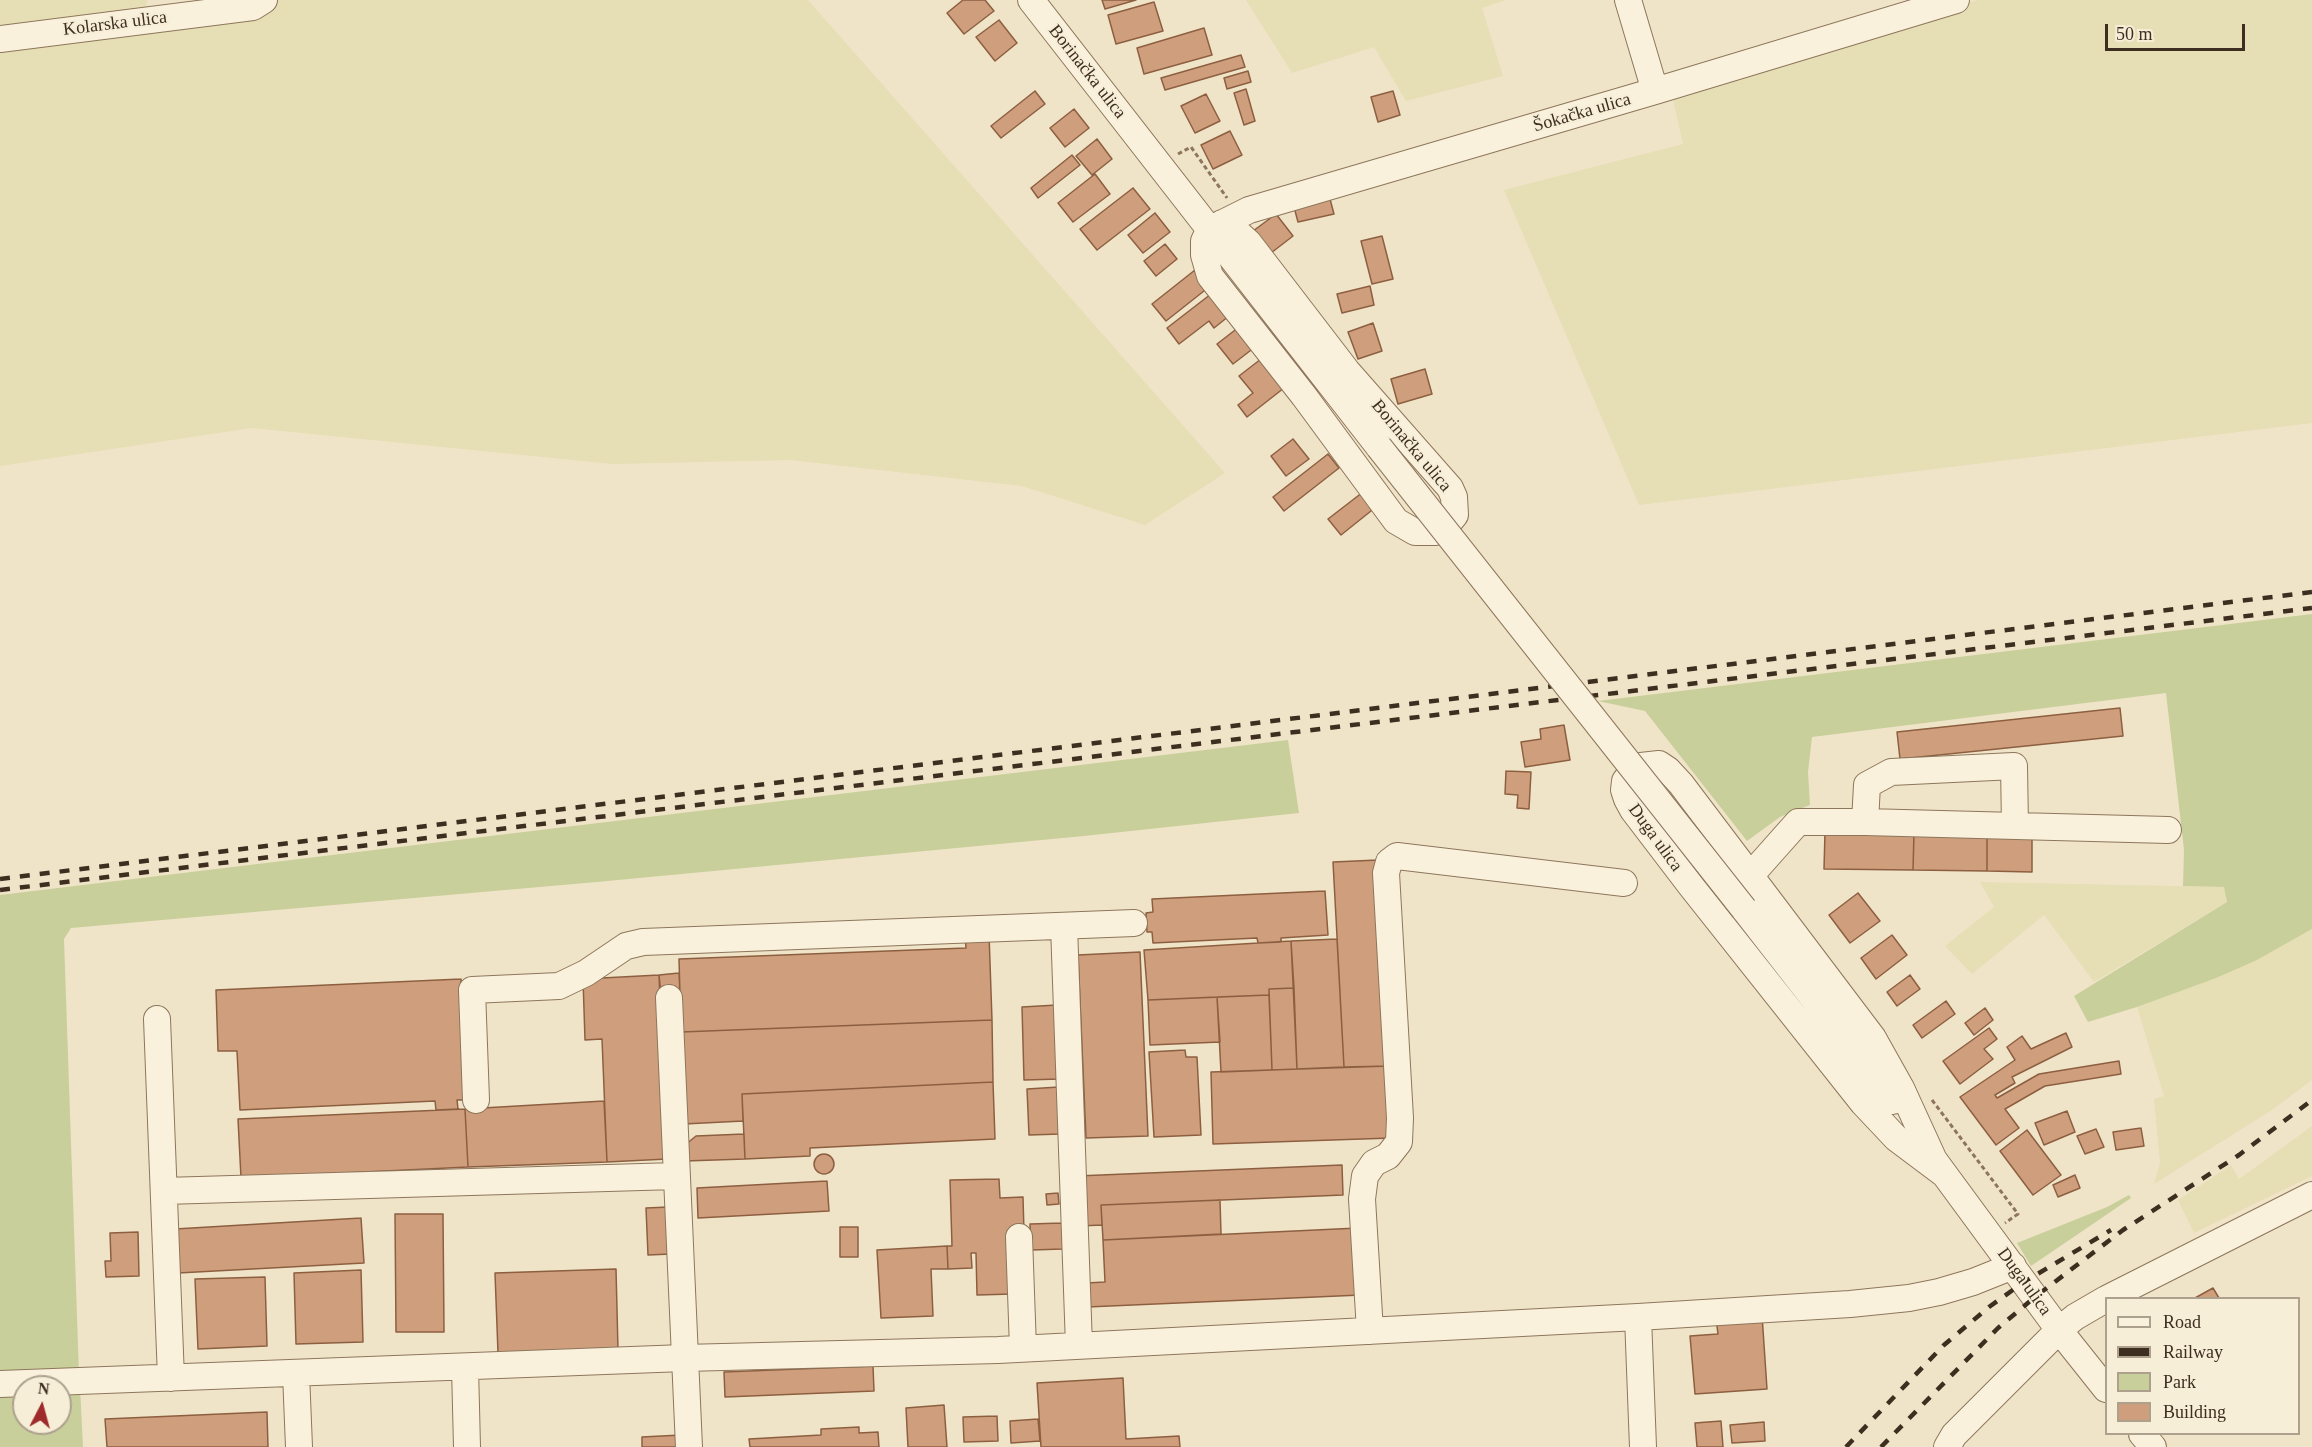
<!DOCTYPE html>
<html>
<head>
<meta charset="utf-8">
<style>
  body { margin:0 }
  #map { position:relative; width:2312px; height:1447px; overflow:hidden; background:#f0e4c8; font-family:"Times New Roman",serif }
  canvas { display:block }
  .legend { position:absolute; left:2105px; top:1297px; width:195px; height:138px; box-sizing:border-box; background:#f7eed8; border:2px solid #ada18e; margin:0; padding:8px 10px; list-style:none; font-size:18px; color:#3d2e20 }
  .legend li { display:flex; align-items:center; gap:12px; height:30px }
  .legend b { width:30px; border:2px solid #ada18e }
  .north { position:absolute; left:12px; top:1375px; width:60px; height:60px; box-sizing:border-box; background:#f7eed8; border:2px solid #ada18e; border-radius:50%; rotate:6deg; font-size:16px; font-weight:700; line-height:24px; text-align:center; color:#3d2e20 }
  .north::after { content:''; display:block; margin:auto; width:21px; height:27px; background:#9e2a2b; clip-path:polygon(50% 0,100% 100%,50% 72%,0 100%) }
  .scale { position:absolute; left:2105px; top:24px; width:140px; height:27px; box-sizing:border-box; border:3px solid #3d2e20; border-top:0; padding-left:8px; font-size:18px; line-height:21px; white-space:nowrap; color:#3d2e20; -webkit-text-stroke:4px #f7eed8; paint-order:stroke }
</style>
</head>
<body>
<div id="map">
<canvas width="2312" height="1447"></canvas>
<ul class="legend">
<li><b style="height:8px;background:#faf1dc"></b>Road</li>
<li><b style="height:8px;background:#3d2e20"></b>Railway</li>
<li><b style="height:16px;background:#c9cf9b"></b>Park</li>
<li><b style="height:16px;background:#cf9f7d"></b>Building</li>
</ul>
<div class="north">N</div>
<div class="scale">50 m</div>
</div>
<script>
const context = document.querySelector('canvas').getContext('2d');
context.lineJoin = 'round';
function fillPath(path, color) { context.fillStyle = color; context.fill(path, 'evenodd'); }
const poly = rows => new Path2D(rows.map(r => 'M' + r).join(''));
function stroke(path, color, width, dash) { context.strokeStyle = color; context.lineWidth = width; context.lineCap = dash ? 'butt' : 'round'; context.setLineDash(dash || []); context.stroke(path); }
function label(font, color, halo, rows, align = 'center') {
  context.font = font + ' "Times New Roman",serif'; context.lineWidth = 4.5; context.setLineDash([]); context.textBaseline = 'middle'; context.strokeStyle = halo; context.fillStyle = color; for (const [text, x, y, turn = 0] of rows) {
    context.save(); context.translate(x, y); context.rotate((+turn || 0) * Math.PI / 180); context.textAlign = isNaN(turn) ? turn : align; if (halo) context.strokeText(text, 0, 0); context.fillText(text, 0, 0); context.restore();
  }
}
const farmland = poly([
  [0,0,147,0,144,25,275,0,808,0,1225,473,1145,525,1022,486,790,460,613,464,251,428,0,466],
  [1246,0,1506,0,1482,8,1503,76,1406,101,1374,47,1292,73],
  [1978,0,2312,0,2312,423,1639,505,1504,190,1683,144,1671,91],
  [1980,882,2225,887,2227,902,2094,982,2044,915,1972,974,1945,946,1994,907],
  [2312,929,2312,1080,2272,1110,2154,1184,2160,1163,2154,1099,2164,1096,2137,1007,2257,960],
  [2312,1126,2312,1176,2194,1233,2178,1200,2231,1165,2239,1179]
]);
const green = poly([
  [2312,614,2312,929,2257,960,2216,978,2137,1007,2088,1022,2074,996,2227,902,2224,887,2183,886,2184,850,2166,693,1812,737,1808,772,1810,805,1780,817,1747,841,1645,711,1598,701],
  [1288,740,1299,813,1084,836,597,882,71,928,64,939,79,1374,0,1378,0,895],
  [2129,1195,2131,1198,2031,1266,2017,1243,2107,1207],
  [80,1386,83,1447,0,1447,0,1394,24,1393,24,1423,60,1423,60,1393]
]);
const building = poly([
  [963,0,985,0,994,11,964,34,947,13,963,0],
  [1102,0,1136,0,1105,9,1102,0],
  [1154,2,1163,31,1116,44,1108,15,1154,2],
  [999,20,1017,43,995,61,976,37,999,20],
  [1204,28,1212,55,1144,74,1137,48,1204,28],
  [1241,55,1245,67,1165,90,1161,78,1241,55],
  [1248,71,1251,82,1227,89,1224,78,1248,71],
  [1246,89,1255,121,1244,125,1234,93,1246,89],
  [1035,91,1045,104,1001,138,991,126,1035,91],
  [1393,91,1400,115,1378,122,1371,97,1393,91],
  [1206,94,1220,121,1195,133,1181,106,1206,94],
  [1074,109,1089,128,1065,147,1050,128,1074,109],
  [1230,131,1242,155,1213,169,1201,145,1230,131],
  [1097,139,1112,159,1092,175,1076,156,1097,139],
  [1072,155,1080,165,1038,198,1031,188,1072,155],
  [1095,174,1110,194,1073,222,1058,203,1095,174],
  [1133,188,1150,209,1097,250,1080,229,1133,188],
  [1330,199,1334,214,1298,222,1294,207,1330,199],
  [1155,213,1170,232,1143,253,1128,235,1155,213],
  [1276,214,1293,236,1271,253,1253,231,1276,214],
  [1382,236,1393,279,1372,284,1361,241,1382,236],
  [1165,244,1177,259,1156,276,1144,261,1165,244],
  [1195,270,1209,287,1166,321,1152,304,1195,270],
  [1370,286,1374,305,1342,313,1337,294,1370,286],
  [1211,294,1229,316,1214,328,1209,321,1179,344,1167,328,1211,294],
  [1373,323,1382,351,1358,359,1348,332,1373,323],
  [1239,327,1255,347,1233,364,1217,344,1239,327],
  [1261,359,1284,388,1247,417,1238,405,1253,393,1239,376,1261,359],
  [1425,369,1432,394,1398,404,1391,379,1425,369],
  [1293,439,1309,459,1286,476,1271,456,1293,439],
  [1328,454,1339,468,1284,511,1273,497,1328,454],
  [1363,492,1376,507,1341,535,1328,519,1363,492],
  [2120,708,2123,736,1900,759,1897,732,2120,708],
  [1564,725,1570,760,1525,767,1521,742,1541,739,1540,729,1564,725],
  [1506,771,1531,772,1529,809,1517,808,1518,795,1505,794,1506,771],
  [1825,832,1914,833,1913,870,1824,869,1825,832],
  [1914,833,1987,834,1987,871,1913,870,1914,833],
  [1987,834,2032,835,2032,872,1987,871,1987,834],
  [1378,860,1389,1066,1344,1067,1333,862,1378,860],
  [1325,891,1328,935,1281,938,1281,942,1258,943,1257,938,1153,943,1152,932,1147,932,1146,913,1153,912,1152,899,1325,891],
  [1858,893,1880,921,1850,943,1829,915,1858,893],
  [989,934,992,1020,681,1032,679,959,966,948,965,935,989,934],
  [1892,935,1907,955,1876,979,1861,958,1892,935],
  [1337,939,1344,1067,1297,1069,1291,941,1337,939],
  [1291,941,1294,988,1269,989,1269,995,1148,1000,1144,950,1291,941],
  [1140,952,1148,1136,1086,1138,1078,955,1140,952],
  [679,973,680,993,661,994,659,975,679,973],
  [659,975,667,1159,607,1162,602,1039,585,1040,583,979,659,975],
  [1910,975,1920,989,1897,1006,1887,992,1910,975],
  [461,979,467,1100,457,1100,458,1109,436,1110,435,1101,240,1110,237,1051,218,1051,216,990,461,979],
  [1294,988,1297,1069,1272,1070,1269,989,1294,988],
  [1269,995,1272,1070,1221,1072,1217,997,1269,995],
  [1217,997,1220,1042,1150,1045,1148,1000,1217,997],
  [1946,1001,1955,1014,1922,1038,1913,1025,1946,1001],
  [1057,1005,1060,1079,1024,1080,1022,1007,1057,1005],
  [1985,1008,1993,1020,1974,1035,1965,1023,1985,1008],
  [992,1020,993,1082,742,1094,743,1121,684,1124,681,1032,992,1020],
  [1989,1028,1997,1039,1984,1049,1993,1059,1960,1084,1943,1061,1989,1028],
  [2066,1033,2072,1047,2012,1077,2015,1083,1995,1095,1997,1098,2039,1074,2119,1061,2121,1074,2045,1086,2005,1109,2019,1128,1996,1145,1960,1097,2015,1060,2007,1047,2022,1036,2031,1049,2066,1033],
  [1185,1050,1186,1057,1197,1057,1201,1135,1154,1137,1149,1052,1185,1050],
  [1389,1066,1392,1138,1213,1144,1211,1072,1389,1066],
  [993,1082,995,1139,810,1148,810,1156,745,1159,742,1094,993,1082],
  [1059,1087,1061,1134,1029,1135,1027,1089,1059,1087],
  [604,1101,607,1162,468,1167,465,1109,604,1101],
  [465,1109,468,1167,241,1178,238,1119,465,1109],
  [2067,1111,2075,1132,2044,1145,2035,1123,2067,1111],
  [2141,1128,2144,1146,2116,1150,2113,1132,2141,1128],
  [2096,1129,2104,1147,2085,1154,2077,1136,2096,1129],
  [2027,1130,2061,1175,2033,1195,2000,1151,2027,1130],
  [744,1134,745,1159,685,1161,685,1145,696,1136,744,1134],
  '814 1164a10 10 0 1 1 20 0a10 10 0 1 1-20 0Z',
  [1342,1165,1343,1195,1101,1205,1102,1225,1079,1226,1077,1176,1342,1165],
  [2075,1175,2080,1188,2058,1197,2053,1185,2075,1175],
  [999,1179,1000,1198,1023,1197,1024,1233,1013,1294,977,1295,976,1253,971,1253,972,1268,948,1269,947,1246,952,1246,950,1180,999,1179],
  [827,1181,829,1211,698,1218,697,1188,827,1181],
  [1058,1193,1059,1204,1047,1205,1046,1194,1058,1193],
  [1220,1200,1221,1234,1103,1240,1101,1205,1220,1200],
  [669,1207,671,1254,648,1255,646,1208,669,1207],
  [395,1214,443,1214,444,1332,396,1332,395,1214],
  [361,1218,364,1263,178,1273,175,1229,361,1218],
  [1062,1223,1063,1249,1031,1250,1030,1224,1062,1223],
  [840,1227,858,1227,858,1257,840,1257,840,1227],
  [1358,1228,1361,1295,1087,1307,1086,1283,1105,1282,1103,1240,1358,1228],
  [138,1232,139,1276,106,1277,105,1261,111,1261,110,1233,138,1232],
  [947,1246,948,1269,931,1269,933,1316,881,1318,877,1250,947,1246],
  [616,1269,618,1349,498,1353,495,1273,616,1269],
  [361,1270,363,1342,296,1344,294,1273,361,1270],
  [265,1277,267,1346,198,1349,195,1279,265,1277],
  [2213,1288,2219,1298,2195,1298,2213,1288],
  [1762,1315,1767,1389,1695,1394,1690,1336,1718,1334,1716,1319,1762,1315],
  [873,1366,874,1391,725,1397,724,1372,873,1366],
  [1123,1378,1126,1439,1179,1436,1180,1447,1041,1447,1037,1383,1123,1378],
  [944,1405,947,1447,908,1447,906,1408,944,1405],
  [267,1412,268,1447,107,1447,105,1419,267,1412],
  [997,1416,998,1441,964,1442,963,1417,997,1416],
  [1038,1419,1040,1441,1011,1443,1010,1421,1038,1419],
  [1721,1421,1723,1447,1697,1447,1695,1423,1721,1421],
  [1764,1422,1765,1441,1732,1443,1730,1425,1764,1422],
  [859,1427,859,1433,878,1432,879,1447,750,1447,749,1439,821,1435,821,1429,859,1427],
  [681,1435,681,1447,642,1447,642,1437,681,1435]
]);
const path = poly([
  [1178,154,1191,147,1227,198],
  [1932,1100,2018,1214,2005,1223]
]);
const minor = poly([
  [1031,0,1379,447],
  [1628,0,1655,91],
  [0,39,253,7,264,0],
  [1210,229,1204,241,1204,255,1210,276,1304,396,1396,521,1415,532,1436,532,1445,527,1455,515,1454,497,1450,488,1347,371,1248,242,1237,232,1222,223],
  [1211,229,1249,210,1655,91,1956,0],
  [1865,822,1867,785,1891,772,2014,766,2015,826],
  [1750,876,1798,822,1865,822,2168,830],
  [1744,909,1893,1101],
  [1064,926,1079,1346],
  [669,998,689,1447],
  [157,1019,171,1378],
  [476,1100,472,990,559,986,586,973,626,946,643,942,1134,923],
  [1933,1158,1901,1088,1873,1038,1681,784,1668,770,1659,764,1641,766,1631,773,1625,781,1624,790,1627,799,1633,810,1691,886,1863,1103,1896,1138,1944,1174],
  [1934,1160,2059,1330,2106,1389],
  [164,1191,676,1176],
  [1019,1237,1023,1348],
  [2108,1298,2312,1195],
  [1638,1317,1643,1447],
  [1370,1331,1362,1199,1365,1176,1374,1163,1388,1156,1399,1142,1400,1118,1386,873,1389,862,1397,856,1624,883],
  [465,1367,467,1447],
  [296,1373,299,1447],
  [0,1384,684,1358,998,1350,1638,1317,1850,1304,1909,1298,1939,1292,1973,1282,2013,1266],
  [2142,1434,2153,1447],
  [1947,1447,1954,1435,2059,1330,2075,1317,2106,1299]
]);
const rail = poly([
  [0,879,2312,592],
  [0,890,2312,608],
  [1846,1447,1944,1345,1989,1307,2024,1282,2111,1230],
  [1881,1447,1998,1328,2035,1297,2123,1230,2239,1155,2312,1100]
]);
const minorBridge = poly([
  [1379,447,1744,909]
]);
const streetNames = [
  ["Kolarska ulica",115,24,-7],
  ["Borinačka ulica",1087,72,52],
  ["Šokačka ulica",1582,113,-16],
  ["Borinačka ulica",1411,446,50],
  ["Duga ulica",1655,838,54],
  ["Duga ulica",2024,1282,54]
];
fillPath(farmland, '#e6deb5');
fillPath(green, '#c9cf9b');
fillPath(building, '#cf9f7d');
stroke(building, '#8d5f41', 1.5);
stroke(minor, '#8d765c', 28);
stroke(path, '#8d765c', 3, [4.5, 3]);
stroke(minor, '#faf1dc', 26);
stroke(rail, '#3d2e20', 4.5, [10, 10]);
stroke(minorBridge, '#8d765c', 28, []);
stroke(minorBridge, '#faf1dc', 26);
label('18px', '#3d2e20', '#f7eed8', streetNames);
</script>
</body>
</html>
